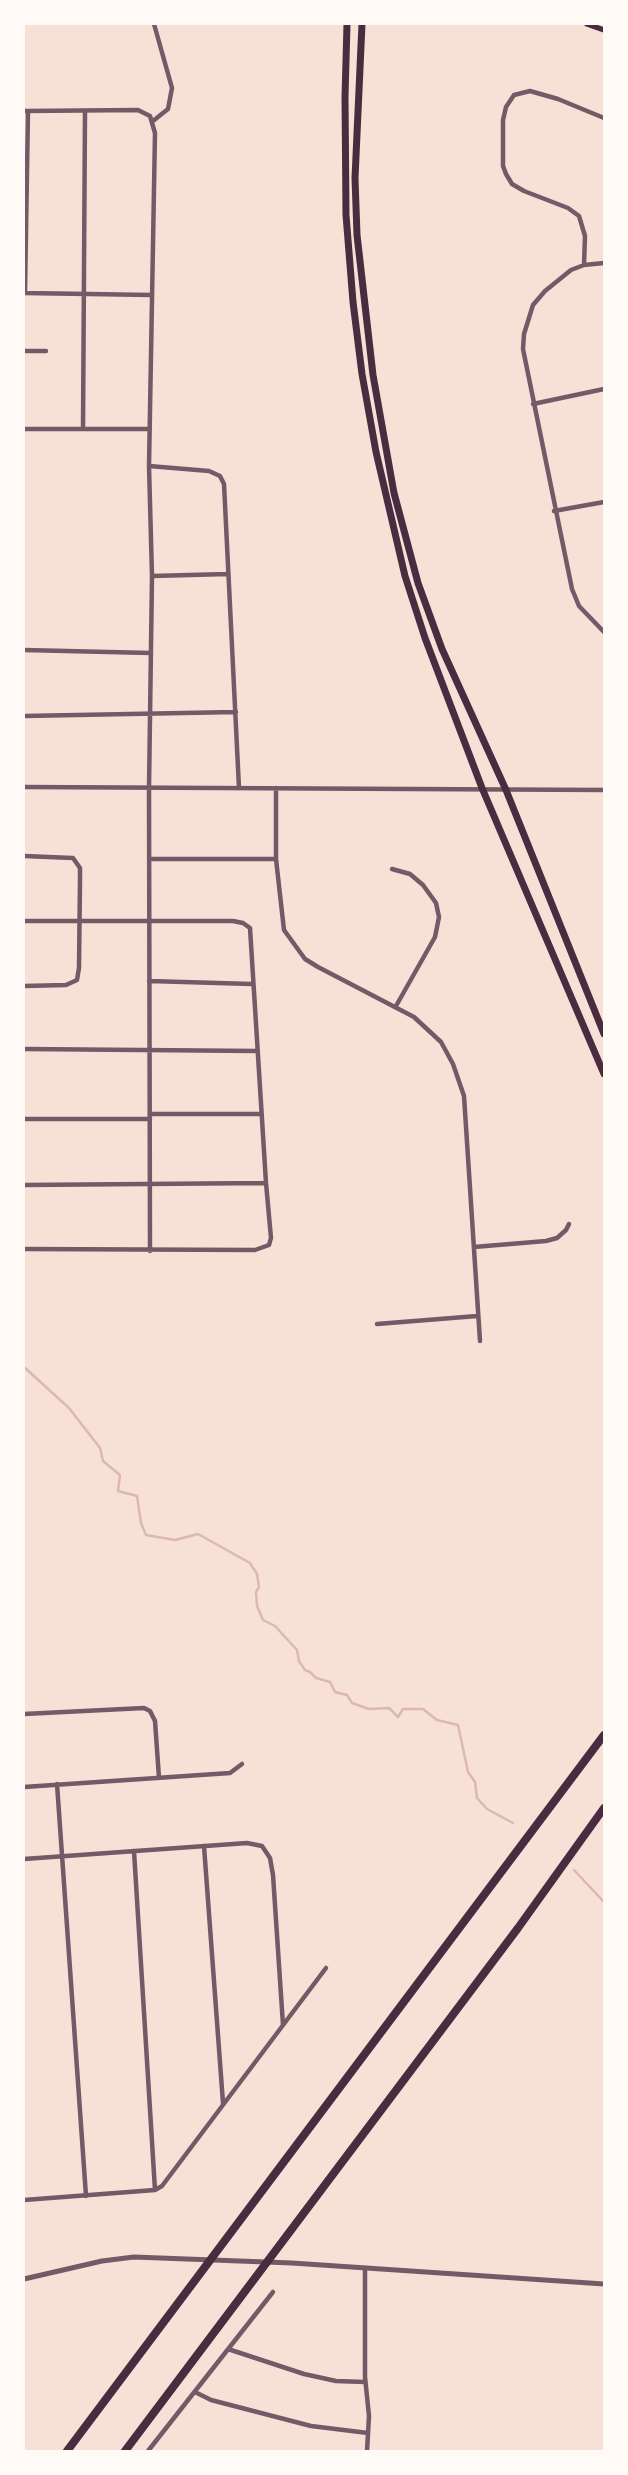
<!DOCTYPE html>
<html>
<head>
<meta charset="utf-8">
<style>
  body { margin:0 }
  #map { position:relative; width:628px; height:2475px; overflow:hidden; background:#f7e1d7; font-family:Helvetica,sans-serif }
  canvas { display:block }
  .frame { position:absolute; inset:0; border:25px solid #fffaf5; pointer-events:none }
</style>
</head>
<body>
<div id="map">
<canvas width="628" height="2475"></canvas>
<div class="frame"></div>
</div>
<script>
const context = document.querySelector('canvas').getContext('2d');
context.lineJoin = 'round';
const poly = rows => new Path2D(rows.map(r => 'M' + r).join(''));
function stroke(path, color, width, dash) { context.strokeStyle = color; context.lineWidth = width; context.lineCap = dash ? 'butt' : 'round'; context.setLineDash(dash || []); context.stroke(path); }
const stream = poly([
  [24,1367,69,1408,100,1448,103,1461,120,1475,118,1491,137,1496,141,1523,146,1535,175,1540,198,1534,250,1563,257,1574,259,1587,256,1592,257,1606,263,1620,275,1626,297,1650,299,1661,305,1670,310,1672,316,1678,330,1682,335,1692,347,1695,352,1703,369,1709,389,1708,398,1717,403,1709,423,1709,437,1720,458,1725,468,1772,475,1782,477,1798,487,1809,513,1823],
  [574,1870,604,1902]
]);
const minor = poly([
  [24,111,138,110,150,116,155,133,149,466,152,576,149,788,150,1251],
  [153,121,168,109,172,88,154,24],
  [604,263,584,265,571,270,545,291,533,305,524,334,523,349,572,589,579,606,604,632],
  [584,265,585,236,579,216,568,208,524,191,512,184,506,174,503,166,503,120,506,107,514,95,530,91,558,99,604,118],
  [24,293,152,295],
  [25,293,28,111],
  [24,351,46,351],
  [533,404,604,389],
  [24,429,150,429],
  [83,429,85,111],
  [149,466,209,471,220,476,224,484,239,788],
  [554,511,604,502],
  [152,576,228,574],
  [24,650,151,653],
  [24,716,236,712],
  [24,787,604,790],
  [276,788,276,859,284,930,305,959,318,967,414,1017,441,1042,453,1064,464,1096,480,1341],
  [24,856,73,858,80,868,80,880,79,968,77,980,66,985,24,986],
  [149,859,276,859],
  [392,869,410,874,423,885,436,903,439,917,435,937,396,1006],
  [24,921,233,921,243,923,250,928,266,1183,271,1238,269,1245,255,1250,24,1249],
  [149,981,252,984],
  [24,1049,258,1051],
  [150,1114,261,1114],
  [24,1119,150,1119],
  [24,1185,266,1183],
  [474,1247,546,1241,557,1238,566,1230,569,1224],
  [377,1324,477,1316],
  [24,1714,144,1708,150,1711,155,1721,159,1778],
  [57,1784,86,2196],
  [24,1787,230,1773,242,1764],
  [204,1846,223,2103],
  [134,1851,155,2190],
  [24,1859,247,1843,262,1846,270,1858,273,1875,283,2025],
  [24,2200,155,2190,162,2186,326,1968],
  [365,2268,365,2377,369,2416,367,2451],
  [228,2349,304,2374,336,2381,365,2382],
  [195,2392,211,2400,311,2426,368,2433],
  [148,2451,273,2292]
]);
const tertiary = poly([
  [24,2279,102,2261,134,2257,292,2263,604,2284]
]);
const secondary = poly([
  [587,24,604,30]
]);
const primary = poly([
  [347,24,345,97,346,215,353,302,362,374,376,452,405,576,425,638,482,788,604,1074],
  [362,24,355,178,357,235,373,375,394,493,418,583,442,649,506,790,604,1034]
]);
const motorway = poly([
  [67,2451,604,1735],
  [125,2451,518,1928,604,1808]
]);
stroke(stream, '#dcb8b0', 2.5);
stroke(minor, '#755966', 4.5);
stroke(tertiary, '#755966', 5);
stroke(secondary, '#4a2c40', 5.5);
stroke(primary, '#4a2c40', 7);
stroke(motorway, '#4a2c40', 8);
</script>
</body>
</html>
